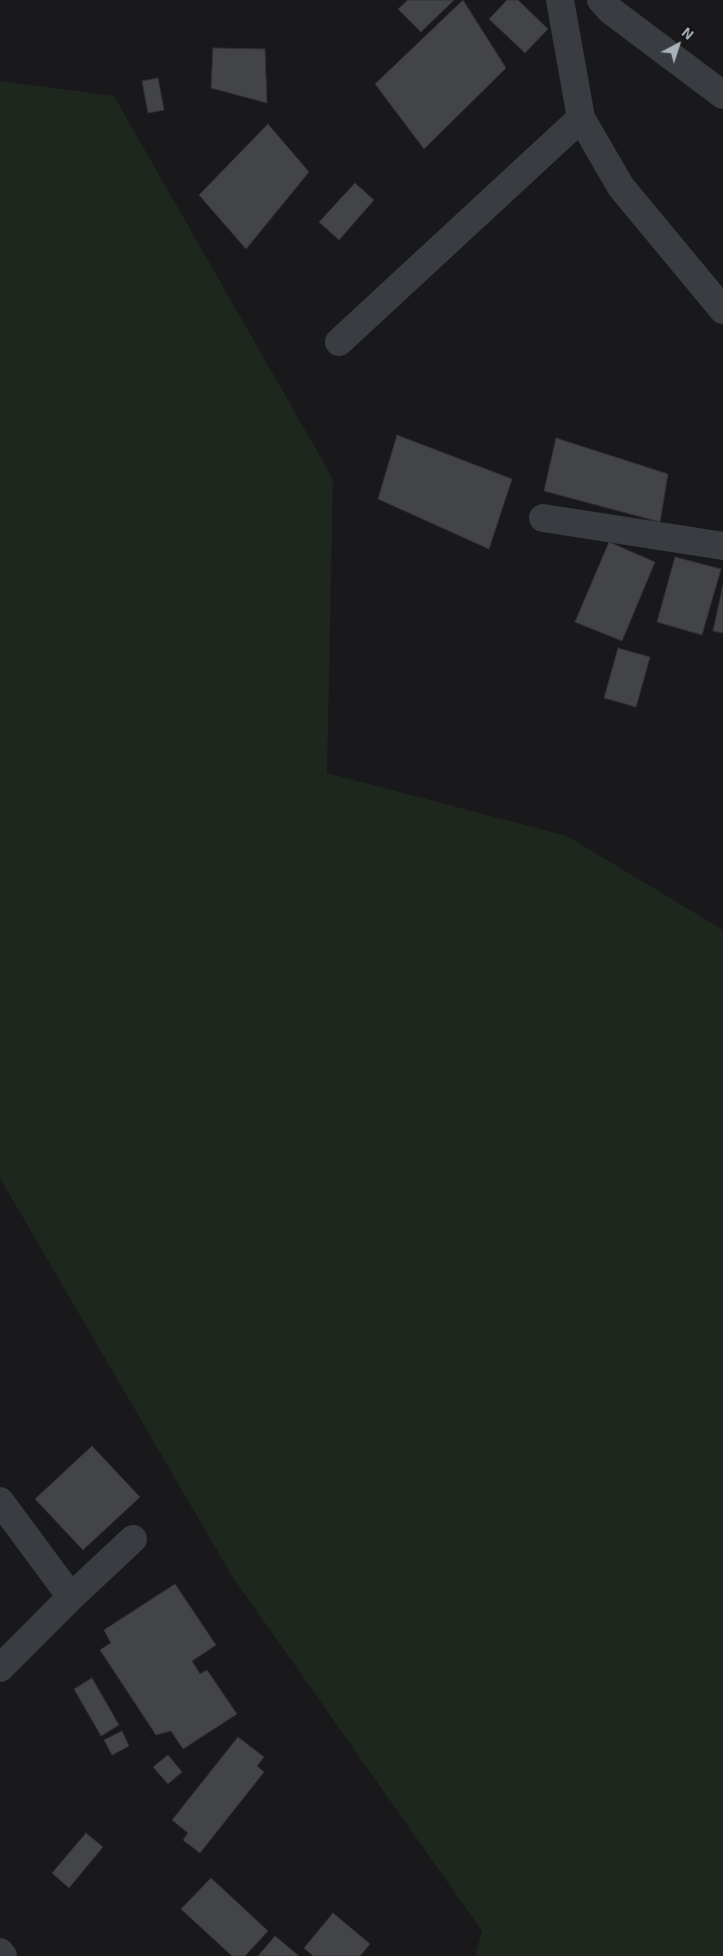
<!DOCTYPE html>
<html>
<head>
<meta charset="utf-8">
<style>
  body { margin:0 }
  #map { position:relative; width:723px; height:1956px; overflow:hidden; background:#19191b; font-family:"Exo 2",sans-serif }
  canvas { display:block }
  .north { position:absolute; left:653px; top:20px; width:50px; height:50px; -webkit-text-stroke:4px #141416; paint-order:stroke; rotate:40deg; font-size:14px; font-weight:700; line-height:20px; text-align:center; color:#aab3bc }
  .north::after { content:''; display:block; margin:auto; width:18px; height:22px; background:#aab3bc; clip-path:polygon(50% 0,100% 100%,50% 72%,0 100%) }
</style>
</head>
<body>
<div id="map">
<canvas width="723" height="1956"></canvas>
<div class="north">N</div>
</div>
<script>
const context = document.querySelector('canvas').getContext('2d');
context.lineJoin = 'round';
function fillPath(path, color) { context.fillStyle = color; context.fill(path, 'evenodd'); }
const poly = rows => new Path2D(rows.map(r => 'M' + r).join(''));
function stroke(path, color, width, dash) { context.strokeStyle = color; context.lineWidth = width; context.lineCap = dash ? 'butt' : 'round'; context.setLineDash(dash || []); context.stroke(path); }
const green = poly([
  [0,81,114,96,333,479,327,773,567,836,723,930,723,1956,475,1956,482,1931,232,1576,0,1178]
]);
const building = poly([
  [408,0,454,0,421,32,398,9,408,0],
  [463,0,506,68,424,149,375,84,463,0],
  [507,0,518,0,548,29,525,53,489,19,507,0],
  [213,48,265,49,267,103,211,88,213,48],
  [158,78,164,110,148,113,142,81,158,78],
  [268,124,309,172,246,249,199,195,268,124],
  [355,183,374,200,339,240,319,222,355,183],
  [397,435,512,479,489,549,378,499,397,435],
  [556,438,668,474,660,522,544,491,556,438],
  [609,542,655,562,622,641,575,622,609,542],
  [675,557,721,569,702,635,657,622,675,557],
  [723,585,723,633,713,631,723,585],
  [618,648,650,657,636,707,604,698,618,648],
  [92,1446,140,1497,83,1550,35,1499,92,1446],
  [175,1584,216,1645,192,1661,200,1674,207,1670,237,1714,183,1749,171,1731,156,1735,100,1650,111,1643,104,1630,175,1584],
  [92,1678,119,1725,101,1736,74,1689,92,1678],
  [122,1731,129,1746,112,1755,104,1740,122,1731],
  [238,1737,264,1757,257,1766,264,1772,200,1853,183,1840,188,1833,172,1820,238,1737],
  [168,1755,182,1772,168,1784,153,1767,168,1755],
  [86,1833,103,1847,69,1888,52,1873,86,1833],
  [211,1878,268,1931,245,1956,232,1956,181,1909,211,1878],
  [333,1913,370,1944,360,1956,313,1956,304,1948,333,1913],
  [275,1936,299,1956,258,1956,275,1936]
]);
const street = poly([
  [560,0,581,118,621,187,723,310],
  [601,0,610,10,723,95],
  [339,342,581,118],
  [543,518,723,546],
  [0,1501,71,1597],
  [0,1668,71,1597,133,1539],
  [0,1952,3,1956]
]);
fillPath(green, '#1e271e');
fillPath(building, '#434448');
stroke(building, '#333337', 1);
stroke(street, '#393c41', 28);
</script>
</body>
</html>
